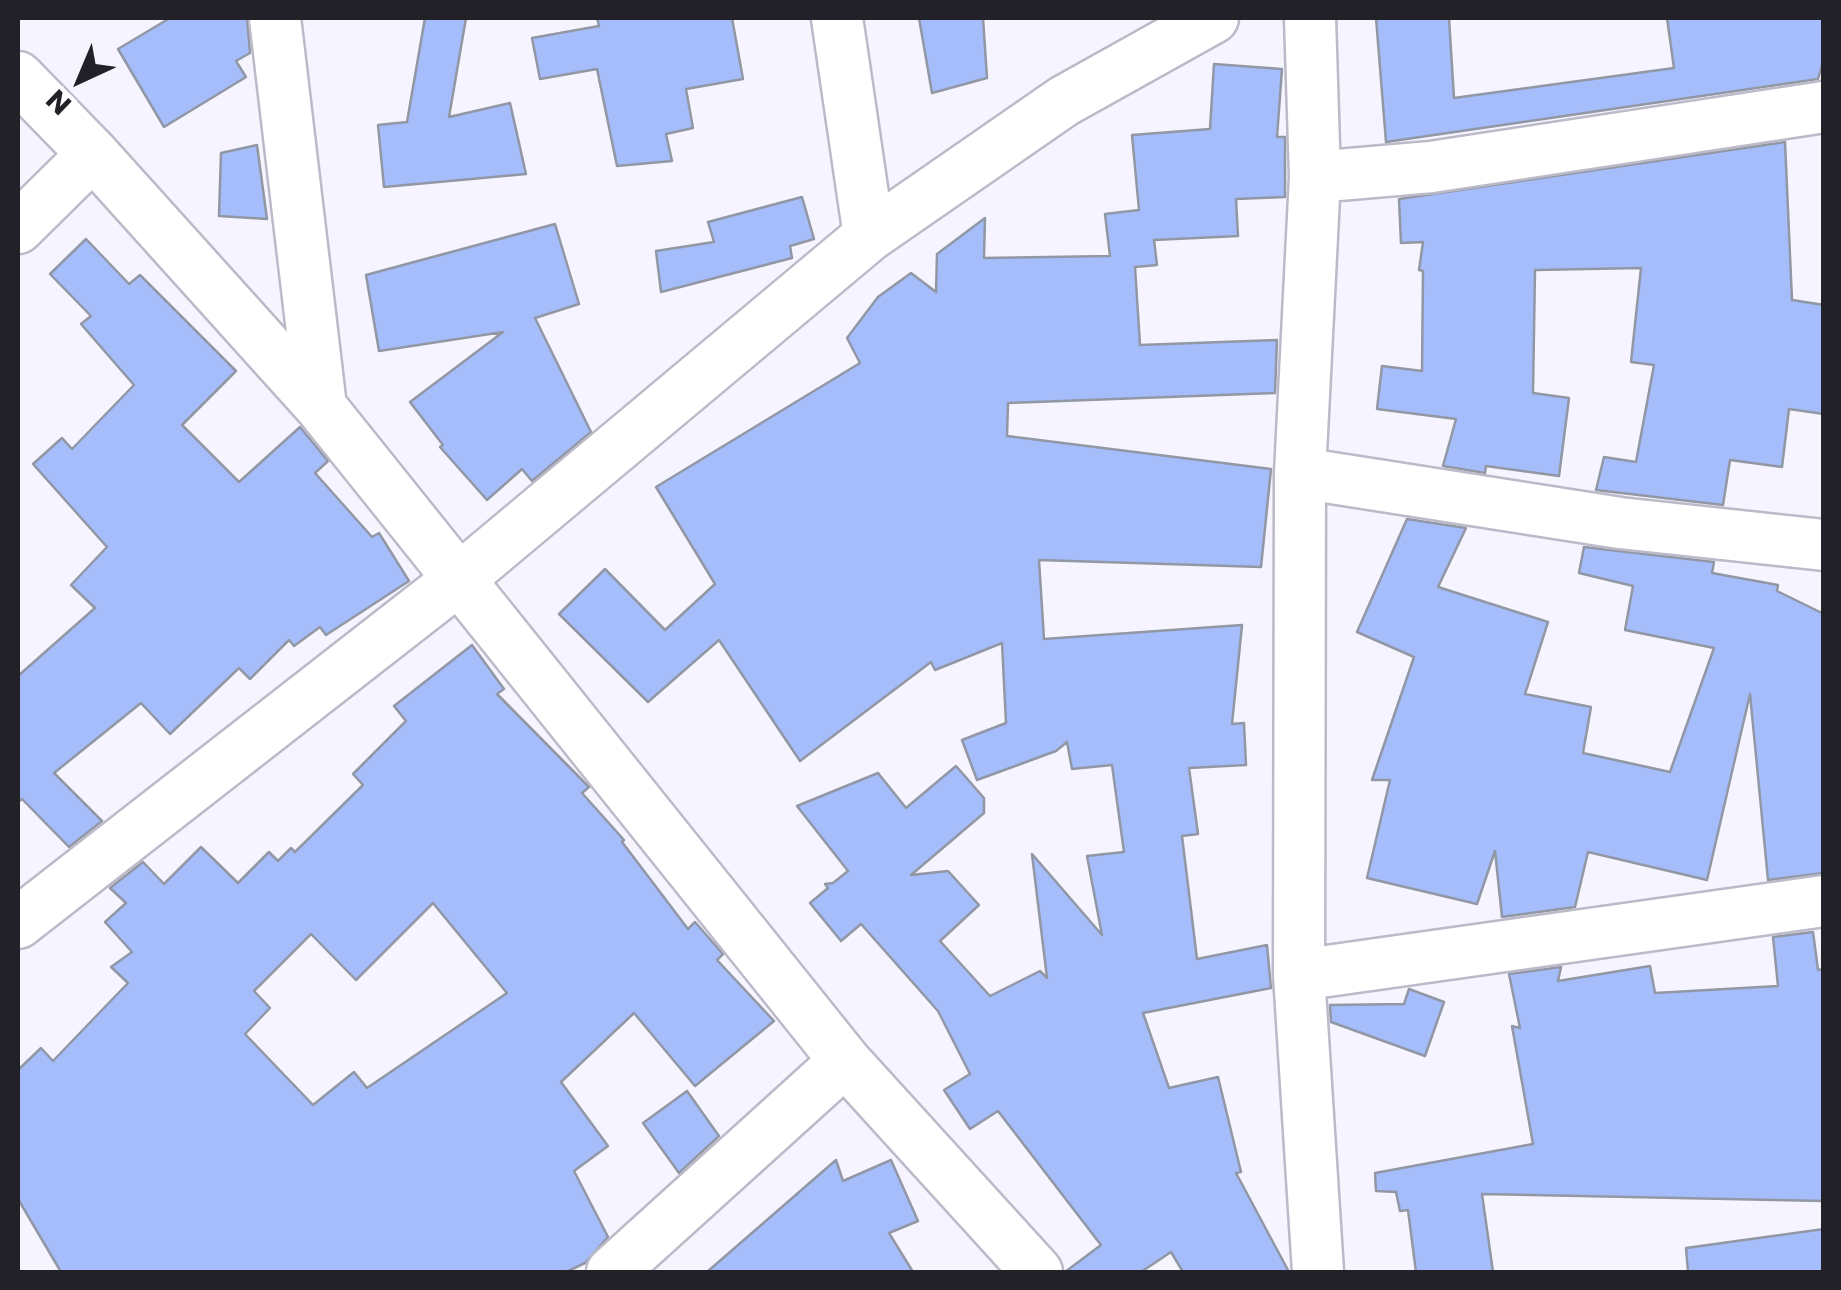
<!DOCTYPE html>
<html>
<head>
<meta charset="utf-8">
<style>
  body { margin:0 }
  #map { position:relative; width:1841px; height:1290px; overflow:hidden; background:#f6f5ff; font-family:Poppins,sans-serif }
  canvas { display:block }
  .frame { position:absolute; inset:0; border:20px solid #222127; pointer-events:none }
  .north { position:absolute; left:30px; top:30px; width:100px; height:100px; -webkit-text-stroke:8px #fff; paint-order:stroke; rotate:224deg; font-size:28px; font-weight:700; line-height:40px; text-align:center; color:#222127 }
  .north::after { content:''; display:block; margin:auto; width:35px; height:45px; background:#222127; clip-path:polygon(50% 0,100% 100%,50% 72%,0 100%) }
</style>
</head>
<body>
<div id="map">
<canvas width="1841" height="1290"></canvas>
<div class="frame"></div>
<div class="north">N</div>
</div>
<script>
const context = document.querySelector('canvas').getContext('2d');
context.lineJoin = 'round';
function fillPath(path, color) { context.fillStyle = color; context.fill(path, 'evenodd'); }
const poly = rows => new Path2D(rows.map(r => 'M' + r).join(''));
function stroke(path, color, width, dash) { context.strokeStyle = color; context.lineWidth = width; context.lineCap = dash ? 'butt' : 'round'; context.setLineDash(dash || []); context.stroke(path); }
const building = poly([
  [170,18,247,18,250,53,236,61,246,77,164,127,118,49,170,18],
  [425,18,466,18,449,117,510,103,526,174,384,187,378,125,407,122,425,18],
  [597,18,732,18,743,79,686,89,693,128,666,134,672,161,617,166,597,69,540,79,532,38,599,26,597,18],
  [919,18,983,18,987,78,932,93,919,18],
  [1376,18,1449,18,1454,98,1674,68,1667,18,1824,18,1824,58,1818,79,1386,142,1376,18],
  [1214,64,1282,69,1277,137,1285,137,1285,197,1236,199,1238,236,1154,240,1157,265,1135,267,1140,345,1277,340,1275,393,1008,403,1007,436,1271,469,1261,567,1039,560,1044,639,1242,625,1232,724,1244,723,1246,765,1189,768,1198,834,1182,836,1197,959,1267,945,1271,988,1143,1013,1169,1088,1218,1077,1241,1172,1236,1173,1289,1272,1183,1272,1171,1252,1141,1272,1065,1272,1101,1245,998,1111,970,1129,944,1090,970,1074,938,1011,861,924,841,941,810,903,828,888,825,884,833,883,848,871,797,806,878,773,906,808,956,766,984,798,984,813,911,875,948,871,979,905,940,941,990,996,1040,971,1047,978,1032,854,1102,935,1087,856,1124,852,1112,765,1072,769,1067,742,1056,751,977,780,962,740,1006,723,1002,643,935,670,931,662,800,761,719,640,648,702,559,614,605,569,665,630,715,584,656,487,860,363,847,338,878,297,911,273,936,292,937,254,985,218,984,258,1110,256,1105,214,1139,210,1132,135,1210,129,1214,64],
  [1785,142,1792,300,1824,305,1824,414,1789,409,1782,467,1730,460,1723,505,1596,490,1604,457,1636,462,1654,365,1631,362,1641,268,1535,270,1533,393,1569,398,1559,476,1486,466,1485,473,1443,466,1456,419,1377,409,1382,366,1422,371,1423,271,1419,270,1423,242,1401,243,1399,199,1785,142],
  [257,145,267,219,219,216,221,153,257,145],
  [802,197,814,239,790,246,792,258,661,292,656,251,714,242,708,222,802,197],
  [555,224,579,304,535,318,591,432,532,481,522,469,487,500,440,447,443,445,410,402,503,332,379,351,366,275,555,224],
  [86,239,129,284,140,275,236,371,182,425,239,482,300,427,328,461,315,473,372,537,379,533,409,581,326,635,320,627,294,646,289,640,250,679,239,668,170,734,141,703,54,773,102,821,69,847,22,799,18,802,18,676,95,608,71,585,107,547,33,464,62,438,72,449,134,385,81,324,91,316,50,274,86,239],
  [1407,519,1466,528,1438,587,1548,622,1525,694,1591,707,1583,753,1670,772,1714,648,1625,630,1633,586,1579,573,1584,547,1714,562,1712,573,1778,585,1777,591,1824,614,1824,873,1768,880,1750,694,1707,880,1588,852,1575,907,1502,917,1495,851,1477,904,1367,878,1390,780,1372,780,1414,657,1357,632,1407,519],
  [472,645,504,689,497,694,587,785,589,787,582,793,624,840,622,842,688,929,695,922,723,954,717,960,774,1021,695,1086,634,1013,561,1082,608,1146,574,1171,608,1237,585,1263,566,1272,61,1272,18,1199,18,1070,41,1048,53,1061,128,983,111,967,132,952,105,922,126,903,110,888,143,862,164,884,201,847,238,883,269,852,278,861,291,848,295,852,363,785,353,774,406,721,394,706,472,645],
  [433,903,507,993,367,1088,354,1072,313,1105,245,1034,270,1008,254,991,311,934,356,980,433,903],
  [1813,932,1818,970,1824,969,1824,1201,1482,1194,1493,1272,1416,1272,1408,1210,1400,1211,1396,1192,1376,1191,1375,1173,1533,1144,1512,1026,1520,1028,1509,974,1561,967,1558,981,1650,966,1655,993,1778,986,1773,937,1813,932],
  [1409,989,1444,1002,1425,1056,1331,1022,1330,1005,1404,1004,1409,989],
  [687,1091,719,1136,679,1173,643,1123,687,1091],
  [836,1160,843,1181,891,1160,918,1221,889,1233,913,1272,707,1272,836,1160],
  [1824,1229,1824,1272,1688,1272,1686,1248,1824,1229]
]);
const minor = poly([
  [275,18,321,407],
  [837,18,869,236],
  [1310,18,1315,177,1300,473,1299,975,1318,1272],
  [18,77,93,154,321,407,845,1061,1037,1272],
  [1315,177,1431,167,1824,107],
  [18,228,93,154],
  [1300,473,1620,523,1824,545],
  [18,923,458,580,869,236,1064,101,1213,18],
  [1299,975,1824,901],
  [612,1272,845,1061]
]);
fillPath(building, '#a6bdfb');
stroke(building, '#9197a5', 2.5);
stroke(minor, '#bcbac9', 55);
stroke(minor, '#fff', 50);
</script>
</body>
</html>
